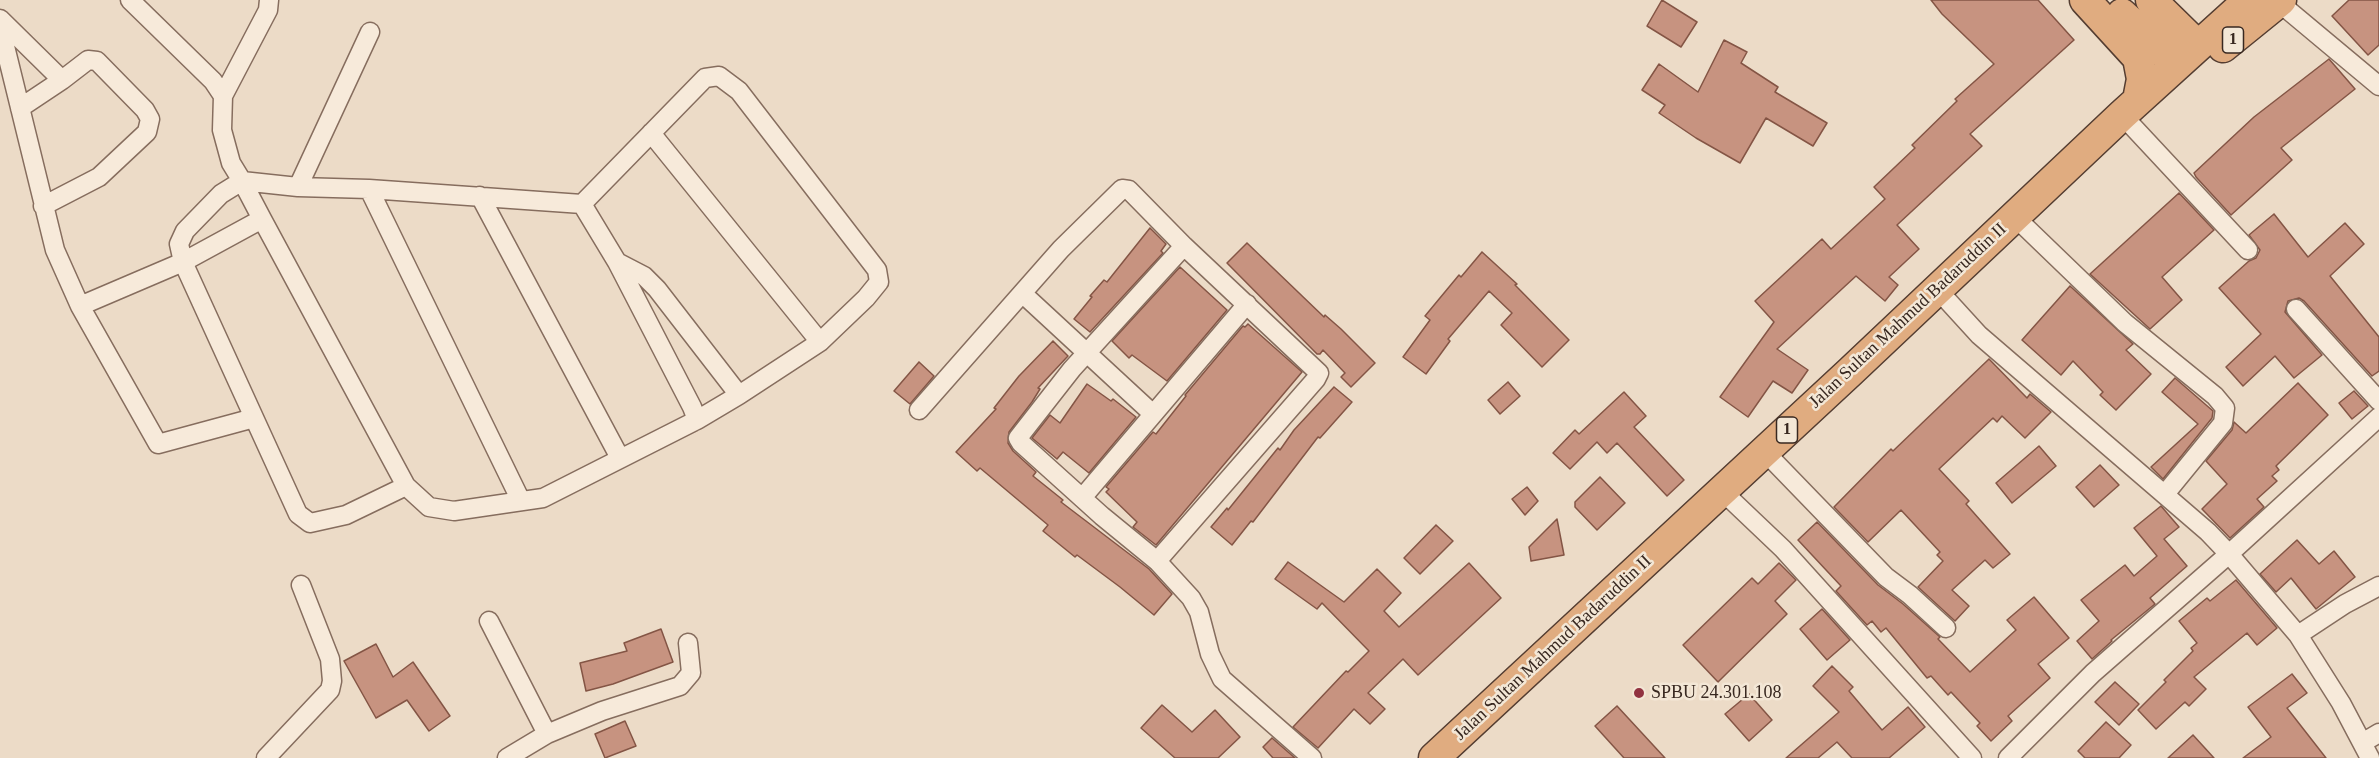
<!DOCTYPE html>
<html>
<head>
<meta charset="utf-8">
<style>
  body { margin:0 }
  canvas { display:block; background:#ecdbc7 }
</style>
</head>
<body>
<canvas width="2379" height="758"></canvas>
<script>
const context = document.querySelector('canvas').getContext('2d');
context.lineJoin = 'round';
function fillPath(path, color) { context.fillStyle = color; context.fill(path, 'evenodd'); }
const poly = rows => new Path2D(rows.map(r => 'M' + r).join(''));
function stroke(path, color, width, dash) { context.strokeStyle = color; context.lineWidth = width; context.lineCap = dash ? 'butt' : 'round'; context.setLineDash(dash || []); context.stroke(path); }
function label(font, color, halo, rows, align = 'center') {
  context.font = font + ' Georgia,serif'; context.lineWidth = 5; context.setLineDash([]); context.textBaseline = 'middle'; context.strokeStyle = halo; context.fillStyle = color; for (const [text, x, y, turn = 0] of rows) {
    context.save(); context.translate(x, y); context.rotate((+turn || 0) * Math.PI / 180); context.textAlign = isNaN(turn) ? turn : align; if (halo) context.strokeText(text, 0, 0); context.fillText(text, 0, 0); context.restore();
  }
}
const building = poly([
  [1662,0,1697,22,1681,47,1647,26,1662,0],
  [1931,0,2038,0,2074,40,1970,134,1982,146,1897,225,1919,249,1889,277,1898,285,1885,301,1856,276,1777,349,1808,370,1792,393,1773,381,1748,417,1720,397,1774,322,1755,301,1822,239,1831,249,1885,199,1874,187,1915,148,1912,145,1957,101,1955,99,1994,64,1942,14,1931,0],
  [2349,0,2379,0,2379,45,2368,55,2332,16,2349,0],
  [1724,40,1747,52,1741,63,1778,87,1775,92,1827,123,1813,146,1766,118,1740,163,1696,138,1659,113,1665,105,1642,90,1659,64,1698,92,1724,40],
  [2329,59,2355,89,2281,148,2292,160,2231,215,2196,177,2194,173,2254,117,2329,59],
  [2179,193,2214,230,2162,277,2182,300,2150,329,2090,274,2179,193],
  [2274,214,2308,257,2345,223,2364,244,2330,276,2379,337,2379,371,2372,376,2304,301,2299,298,2288,301,2285,312,2322,355,2294,378,2275,356,2243,386,2226,367,2261,334,2219,288,2249,261,2256,258,2260,250,2249,235,2274,214],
  [1150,228,1166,244,1161,251,1163,253,1090,332,1074,319,1092,297,1090,296,1104,280,1107,282,1150,228],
  [1247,243,1324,317,1325,315,1341,329,1375,363,1351,387,1341,377,1345,373,1323,350,1320,354,1317,354,1227,263,1247,243],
  [1482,252,1517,284,1515,285,1569,340,1542,367,1501,325,1512,313,1489,291,1448,339,1450,341,1426,374,1403,357,1430,320,1425,316,1459,275,1461,277,1482,252],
  [1180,267,1227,310,1167,381,1132,355,1129,358,1112,341,1180,267],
  [2070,286,2133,344,2126,350,2151,374,2116,410,2100,395,2103,392,2073,361,2061,375,2022,340,2070,286],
  [1248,324,1302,372,1156,545,1133,527,1137,522,1106,492,1109,489,1106,487,1153,432,1156,434,1186,396,1185,395,1243,326,1245,327,1248,324],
  [1053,341,1068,356,1038,388,1040,389,1032,402,1009,432,1008,443,1013,451,1036,472,1033,476,1063,500,1061,502,1149,569,1172,594,1154,615,1120,587,1077,555,1075,557,1043,531,1048,525,980,468,977,471,956,452,996,409,994,408,1019,376,1053,341],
  [1989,359,2027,398,2030,394,2051,412,2025,438,2002,416,1997,422,1993,418,1939,469,1969,501,1966,504,2010,554,1993,568,1985,560,1952,590,1969,606,1955,621,1918,587,1943,561,1937,555,1940,552,1901,510,1868,542,1834,507,1891,449,1893,451,1989,359],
  [919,362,934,376,910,404,894,391,919,362],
  [2175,378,2213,411,2212,418,2163,479,2151,467,2198,424,2162,392,2175,378],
  [1508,382,1520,396,1500,414,1488,400,1508,382],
  [2298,383,2328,415,2276,466,2279,470,2272,476,2277,481,2257,499,2264,507,2230,538,2202,509,2227,484,2206,461,2232,430,2234,422,2246,433,2298,383],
  [1087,384,1111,401,1113,399,1136,417,1089,473,1063,452,1057,459,1032,438,1050,415,1060,423,1087,384],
  [1334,387,1352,402,1320,438,1318,437,1253,522,1251,521,1232,545,1211,527,1227,508,1228,510,1278,448,1280,450,1294,430,1334,387],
  [2354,391,2368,406,2352,419,2339,403,2354,391],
  [1624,392,1646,416,1634,427,1684,480,1667,496,1617,443,1607,453,1597,442,1570,469,1553,453,1575,430,1579,434,1624,392],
  [2039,446,2056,466,2012,503,1996,483,2039,446],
  [2100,465,2119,485,2094,507,2076,487,2100,465],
  [1600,477,1625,503,1597,530,1575,507,1575,502,1600,477],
  [1527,487,1538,501,1525,515,1512,499,1527,487],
  [2161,506,2179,527,2164,539,2187,566,2150,598,2155,604,2111,640,2112,641,2092,659,2077,641,2099,621,2081,600,2125,565,2134,576,2157,556,2134,528,2161,506],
  [1557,519,1564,555,1531,561,1529,547,1557,519],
  [1817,522,1878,585,1903,604,1940,637,1938,639,1970,672,2016,630,2007,620,2034,597,2069,638,2038,664,2050,678,2008,716,2012,721,1991,741,1977,726,1980,723,1951,692,1948,695,1931,676,1927,678,1886,628,1881,632,1872,621,1867,625,1836,591,1841,586,1798,540,1817,522],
  [1436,525,1453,541,1420,574,1404,558,1436,525],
  [2297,540,2319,564,2334,551,2355,577,2316,609,2291,578,2276,592,2260,574,2297,540],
  [1288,562,1344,602,1377,569,1401,593,1384,611,1399,627,1469,563,1501,598,1418,675,1403,659,1368,693,1385,709,1370,724,1354,709,1318,748,1293,727,1346,671,1348,672,1369,651,1322,603,1317,609,1275,579,1288,562],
  [1779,563,1796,580,1775,601,1787,614,1718,682,1683,645,1752,578,1758,584,1779,563],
  [2236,580,2277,628,2257,645,2247,633,2194,677,2206,689,2189,706,2185,702,2156,729,2138,710,2166,682,2164,680,2193,651,2191,648,2197,643,2179,621,2207,598,2210,601,2236,580],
  [1822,609,1850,640,1827,660,1800,629,1822,609],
  [661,629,673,662,613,684,586,691,580,663,627,651,624,643,661,629],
  [376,644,393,677,413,662,450,716,429,731,407,700,376,718,344,661,376,644],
  [1832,666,1853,687,1849,691,1882,730,1908,707,1925,727,1889,758,1852,758,1837,742,1818,758,1786,758,1839,712,1813,686,1832,666],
  [2292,674,2307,693,2287,708,2326,758,2243,758,2271,737,2248,707,2292,674],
  [2115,682,2139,704,2119,725,2095,702,2115,682],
  [1749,694,1772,720,1749,741,1725,714,1749,694],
  [1162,705,1192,732,1215,710,1240,737,1218,758,1175,758,1141,728,1162,705],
  [1617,706,1665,758,1624,758,1595,726,1617,706],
  [625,721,636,746,605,758,595,734,625,721],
  [2106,722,2131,745,2119,758,2085,758,2078,751,2106,722],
  [2193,735,2214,758,2168,758,2193,735],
  [1272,738,1295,758,1273,758,1263,747,1272,738]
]);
const minor = poly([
  [130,0,213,81,223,96,222,130,231,163,242,181,262,219,406,486,429,507,454,511,543,498,697,420,692,407,617,262,582,204,369,189,298,187,242,181,221,194,185,231,179,244,183,262,298,514,310,523,346,515,406,486],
  [2276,0,2379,86],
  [0,19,62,80,88,60,97,61,145,110,150,119,147,132,99,177,43,206],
  [0,26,55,250,80,306,183,262,262,219],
  [223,96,268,10,269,0],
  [20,108,62,80],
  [2122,115,2248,250],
  [651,133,820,342],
  [298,187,370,32],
  [369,189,521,501],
  [480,196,620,458],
  [582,204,705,78,719,76,739,91,877,270,879,282,866,298,820,342,739,395,697,420],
  [2014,216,2125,323,2215,396,2225,408,2223,423,2165,494],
  [1184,246,1072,369,1018,438,1021,443,1102,516,1157,561,1191,598,1199,612,1210,654,1222,679,1312,758],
  [617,262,644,276,657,289,739,395],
  [1937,289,1979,335,2208,532,2229,554,2298,635,2341,703,2370,758],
  [1022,293,1153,414],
  [80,306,158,444,254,418],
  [2296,309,2379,401],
  [919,410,1061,249,1122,189,1129,190,1184,246,1319,373,1316,379,1157,561],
  [1764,451,1886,577,1910,595,1946,628],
  [1722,491,1783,549,1972,758],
  [1082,498,1247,304],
  [489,621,547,734],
  [2298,635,2345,604,2379,586],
  [2362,743,2379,733],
  [266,758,330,690,332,681,330,659,301,585],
  [507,758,547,734,602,711,680,686,691,673,688,643],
  [2008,758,2093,673,2229,554,2379,417]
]);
const trunk = poly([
  [2085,0,2138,58,2142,79,2138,100],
  [2151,0,2198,46],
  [2122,14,2177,65],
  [2223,47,2281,0],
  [1434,758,1850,372,2122,115,2249,0]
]);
const markers = [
  [1639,693,6,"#913240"]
];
const shields = [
  [2233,40,21],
  [1787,430,21]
];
const shieldNames = [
  ["1",2233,40],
  ["1",1787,430]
];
const streetNames = [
  ["Jalan Sultan Mahmud Badaruddin II",1908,316,-43],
  ["Jalan Sultan Mahmud Badaruddin II",1553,648,-43]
];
const poiNames = [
  ["SPBU 24.301.108",1651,693]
];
fillPath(building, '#c79380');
stroke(building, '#845545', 1.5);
stroke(minor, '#866d5e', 21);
stroke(trunk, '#543d31', 33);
stroke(minor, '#f7eada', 18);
stroke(trunk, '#e0ac80', 30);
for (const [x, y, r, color] of markers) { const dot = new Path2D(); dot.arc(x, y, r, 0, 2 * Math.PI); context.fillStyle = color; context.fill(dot); stroke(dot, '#f3e7d6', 2); }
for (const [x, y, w] of shields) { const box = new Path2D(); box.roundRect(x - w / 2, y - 13, w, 26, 4.5); context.fillStyle = '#f3e7d6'; context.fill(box); stroke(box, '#382820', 1.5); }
label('bold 16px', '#382820', null, shieldNames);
label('18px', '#382820', '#f3e7d6', streetNames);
label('18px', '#382820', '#f3e7d6', poiNames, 'left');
</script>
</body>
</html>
